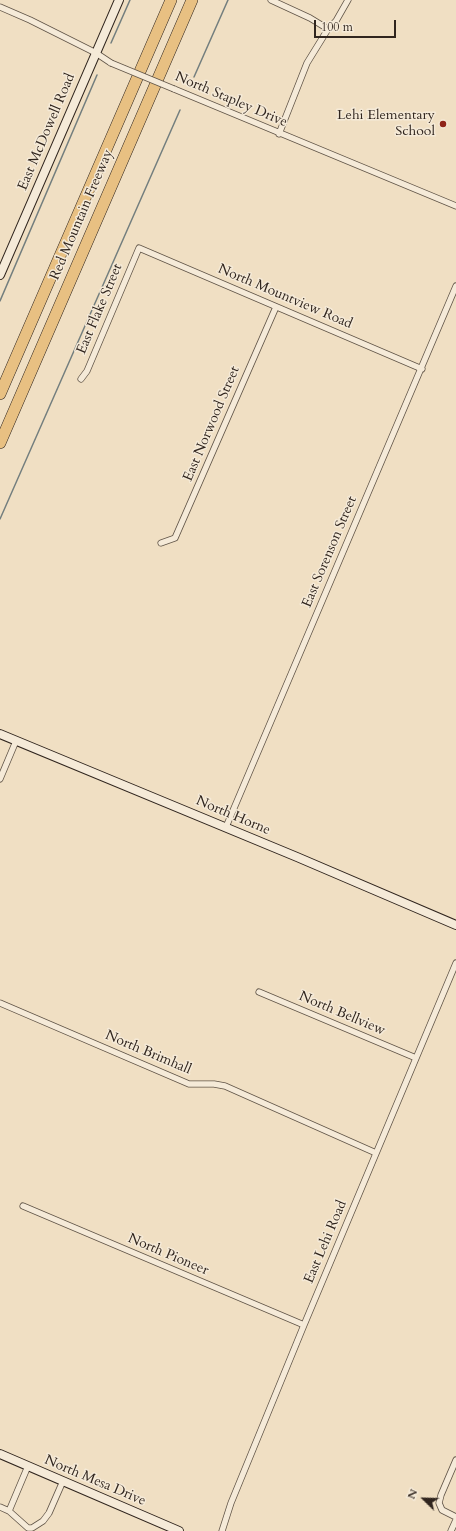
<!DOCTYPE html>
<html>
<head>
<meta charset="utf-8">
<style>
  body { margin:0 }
  #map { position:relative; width:456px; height:1531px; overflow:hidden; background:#f0dfc3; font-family:Cardo,serif }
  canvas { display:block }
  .north { position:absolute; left:404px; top:1479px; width:40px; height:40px; -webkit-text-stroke:3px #f5ead8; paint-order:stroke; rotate:293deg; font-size:11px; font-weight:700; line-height:16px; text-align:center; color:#30251e }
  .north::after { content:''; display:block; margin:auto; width:14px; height:18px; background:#30251e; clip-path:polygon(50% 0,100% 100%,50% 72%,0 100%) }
  .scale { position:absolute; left:314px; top:20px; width:82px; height:18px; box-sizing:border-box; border:2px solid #30251e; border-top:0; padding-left:5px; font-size:12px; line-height:14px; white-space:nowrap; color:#30251e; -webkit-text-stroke:3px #f5ead8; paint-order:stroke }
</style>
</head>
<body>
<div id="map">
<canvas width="456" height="1531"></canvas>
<div class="north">N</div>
<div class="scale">100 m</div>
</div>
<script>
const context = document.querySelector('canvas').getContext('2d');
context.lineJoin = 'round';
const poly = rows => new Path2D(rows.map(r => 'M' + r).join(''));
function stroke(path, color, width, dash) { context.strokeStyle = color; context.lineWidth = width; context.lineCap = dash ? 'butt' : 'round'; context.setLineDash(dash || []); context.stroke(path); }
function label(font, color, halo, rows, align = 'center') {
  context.font = font + ' Cardo,serif'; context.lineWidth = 3; context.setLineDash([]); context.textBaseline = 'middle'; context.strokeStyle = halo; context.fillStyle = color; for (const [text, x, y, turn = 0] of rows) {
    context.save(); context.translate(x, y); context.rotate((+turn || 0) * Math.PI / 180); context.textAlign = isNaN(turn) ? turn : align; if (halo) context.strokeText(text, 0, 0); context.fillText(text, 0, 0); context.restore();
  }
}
const stream = poly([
  [111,43,130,0],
  [194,77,228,0],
  [0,301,97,75],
  [0,519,180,110]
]);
const street = poly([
  [271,0,310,18,328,29],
  [0,7,30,20,96,53,111,63],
  [174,89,456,206],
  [279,134,307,63,328,29,336,21,348,0],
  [81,379,87,371,139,248,422,369],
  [161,543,175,538,276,307],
  [0,779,16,741],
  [226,827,456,286],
  [259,992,416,1058],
  [0,1003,189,1084,214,1084,225,1086,376,1153],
  [23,1206,304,1325],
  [456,1460,441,1495,439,1503,442,1510,456,1517],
  [0,1507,9,1511,28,1528,32,1528,43,1521,49,1513,63,1481],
  [9,1511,28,1466],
  [222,1531,231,1503,304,1325,456,963],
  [451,1531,456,1520]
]);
const secondary = poly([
  [0,275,119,0],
  [0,734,297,857,456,925],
  [0,1454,179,1531]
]);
const highway = poly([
  [0,394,171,0],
  [0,443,192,0]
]);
const streetBridge = poly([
  [111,63,174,89]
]);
const markers = [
  [443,124,4,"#8f2418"]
];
const streetNames = [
  ["North Stapley Drive",231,100,23],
  ["East McDowell Road",47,132,-67],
  ["Red Mountain Freeway",82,215,-67],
  ["North Mountview Road",285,297,23],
  ["East Flake Street",100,309,-67],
  ["East Norwood Street",212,424,-67],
  ["East Sorenson Street",330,552,-67],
  ["North Horne",233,816,23],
  ["North Bellview",342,1014,23],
  ["North Brimhall",148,1053,23],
  ["East Lehi Road",326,1242,-67],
  ["North Pioneer",168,1255,23],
  ["North Mesa Drive",95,1481,23]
];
const poiNames = [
  ["Lehi Elementary",435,116],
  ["School",435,132]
];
stroke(stream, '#737e7e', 1.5);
stroke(street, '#605447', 7);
stroke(secondary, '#30251e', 10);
stroke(highway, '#30251e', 12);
stroke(street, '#f5ead8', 5.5);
stroke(secondary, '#f5ead8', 8);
stroke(highway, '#e8c082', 11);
stroke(streetBridge, '#605447', 7, []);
stroke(streetBridge, '#f5ead8', 5.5);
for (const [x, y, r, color] of markers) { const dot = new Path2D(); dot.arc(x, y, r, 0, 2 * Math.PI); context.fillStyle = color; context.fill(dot); stroke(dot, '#f5ead8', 1.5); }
label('14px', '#30251e', '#f5ead8', streetNames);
label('14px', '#30251e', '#f5ead8', poiNames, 'right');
</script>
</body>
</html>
